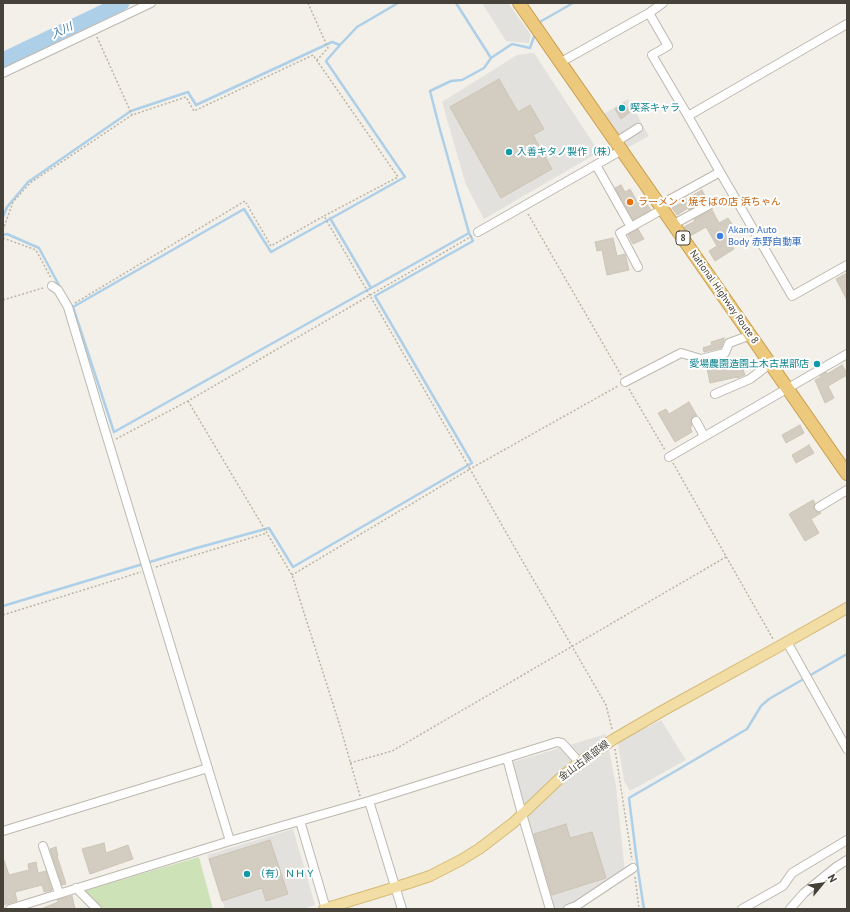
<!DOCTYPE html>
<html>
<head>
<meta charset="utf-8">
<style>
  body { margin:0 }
  #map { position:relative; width:850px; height:912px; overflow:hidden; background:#f3f0ea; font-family:"PT Sans",sans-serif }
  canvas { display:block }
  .frame { position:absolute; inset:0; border:4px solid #464139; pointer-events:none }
  .north { position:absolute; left:802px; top:864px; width:40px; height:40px; -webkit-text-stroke:3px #fff; paint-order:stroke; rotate:61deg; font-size:11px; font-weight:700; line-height:16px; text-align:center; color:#464139 }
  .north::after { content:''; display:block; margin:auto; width:14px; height:18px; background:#464139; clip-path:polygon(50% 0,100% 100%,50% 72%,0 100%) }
</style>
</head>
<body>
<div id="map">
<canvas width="850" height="912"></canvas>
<div class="frame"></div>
<div class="north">N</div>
</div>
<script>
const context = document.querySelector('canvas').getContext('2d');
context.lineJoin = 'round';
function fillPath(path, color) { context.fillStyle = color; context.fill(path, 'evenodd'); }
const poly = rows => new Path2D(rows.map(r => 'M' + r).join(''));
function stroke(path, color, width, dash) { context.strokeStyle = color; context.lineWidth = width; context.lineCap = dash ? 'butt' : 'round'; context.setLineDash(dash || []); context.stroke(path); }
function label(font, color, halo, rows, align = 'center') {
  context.font = font + ' "PT Sans","Noto Sans JP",sans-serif'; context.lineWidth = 4; context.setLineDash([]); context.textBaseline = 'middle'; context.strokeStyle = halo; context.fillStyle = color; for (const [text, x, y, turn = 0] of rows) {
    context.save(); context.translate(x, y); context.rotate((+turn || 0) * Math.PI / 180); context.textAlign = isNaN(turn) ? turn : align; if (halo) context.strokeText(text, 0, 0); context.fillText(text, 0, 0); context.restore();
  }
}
const green = poly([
  [199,857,213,909,100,909,83,891]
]);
const parking = poly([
  [482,3,508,3,531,35,529,43,506,41],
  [534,53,599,152,484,219,466,185,442,102,517,55],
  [628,99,649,136,627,148,604,114],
  [661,720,686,760,630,791,624,781,618,744,621,732,648,727],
  [606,734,616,786,625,873,577,904,563,909,551,909,510,763],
  [293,829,315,905,302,909,225,909,207,855]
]);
const stream = poly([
  [456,3,491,58],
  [538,23,573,3],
  [3,217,7,207,28,182,131,111,188,92,196,105,332,42,340,45,357,27,398,3],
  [330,218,371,288,469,233],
  [3,235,7,234,39,248,61,289],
  [69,302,73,307,114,432,371,288],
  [73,307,244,209,271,252,405,177,326,61,340,45],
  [3,606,193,549,269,528,293,567,472,463,375,296,473,241,469,233,439,126,430,91,451,81,462,80,484,68,491,58,512,44,530,48,535,34],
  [644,909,638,870,629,798,679,769,747,729,761,706,769,699,847,654]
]);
const river = poly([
  [3,60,122,3]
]);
const building = poly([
  [499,79,518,112,530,105,544,129,533,135,552,169,501,198,450,107,499,79],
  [624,103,630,112,621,119,615,109,624,103],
  [621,185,625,192,630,189,638,203,644,200,651,210,633,220,615,188,621,185],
  [702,190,707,200,689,210,688,208,677,215,672,208,686,200,686,199,702,190],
  [712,210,719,223,728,218,735,229,725,235,734,249,715,261,709,251,717,246,706,227,690,236,684,227,695,221,694,219,712,210],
  [638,229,644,239,633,244,628,235,638,229],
  [613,238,617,256,625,254,629,270,607,275,602,250,597,251,595,242,613,238],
  [847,273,847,300,836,279,847,273],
  [724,338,724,340,721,348,704,352,703,348,712,345,711,342,724,338],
  [721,360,722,367,741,363,745,375,737,378,737,377,710,383,707,368,703,369,702,364,721,360],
  [842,365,847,373,847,375,828,386,834,398,825,403,815,380,821,377,820,376,826,372,827,374,842,365],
  [689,402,697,416,693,416,691,420,692,426,690,427,692,432,675,442,658,413,666,409,669,414,689,402],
  [800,425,804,433,786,443,782,435,800,425],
  [809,445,814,453,796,463,792,455,809,445],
  [813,500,815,503,814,507,814,510,817,512,821,513,811,519,819,533,805,541,789,514,813,500],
  [566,824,570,838,592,832,606,878,552,895,534,834,566,824],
  [270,840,288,894,266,901,262,888,222,901,209,859,270,840],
  [104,843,106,853,128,845,133,859,90,874,82,849,104,843],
  [56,847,58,856,57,856,66,884,62,885,50,849,56,847],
  [3,860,4,860,9,875,29,870,28,864,36,862,38,873,46,871,52,890,44,892,42,885,15,892,17,901,3,905,3,860],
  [72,896,75,909,41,909,58,902,57,900,72,896]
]);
const path = poly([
  [308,3,328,48,317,60],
  [97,37,132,115,186,97,194,111,313,55,398,177,324,216,470,469,292,575],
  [528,214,621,375],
  [3,230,13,202,30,183,132,115],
  [3,238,36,250,51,278],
  [3,300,43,288],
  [75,303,245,201,271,246,324,216],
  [629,389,665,450],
  [188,401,292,575,340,726,360,796],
  [116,439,188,401,472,236],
  [673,463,773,639],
  [156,567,267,533],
  [3,615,141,572],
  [612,729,606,705,515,548,470,469,618,386],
  [615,749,632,860],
  [350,763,392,751,726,557],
  [635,877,639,909]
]);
const minor = poly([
  [649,13,668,46,652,55,688,116,720,172,660,205],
  [561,62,649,13,663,3],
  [3,73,151,3],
  [688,116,847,24],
  [616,142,638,128],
  [596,165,631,227,663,209],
  [720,172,792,296,847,265],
  [674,224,709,205],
  [631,227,620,233,638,267],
  [478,232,622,150],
  [52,286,58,290,68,307,103,424,230,841],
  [625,382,681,353,701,359,725,353,729,343,751,335],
  [715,394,750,379,771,363],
  [696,421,704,436],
  [669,457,847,354],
  [819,507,847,490],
  [787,642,847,749],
  [507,758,522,814,550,909],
  [369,801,402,909],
  [300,821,326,909],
  [3,831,208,768],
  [43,846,59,893],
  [76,888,97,909],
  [10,909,230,841,369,801,557,742,562,743,579,762],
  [568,909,576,906,633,868],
  [742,909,783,886,792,873,847,840],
  [790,909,804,893,836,867,847,860]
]);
const major = poly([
  [324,909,409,883,430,876,461,860,479,849,513,823,557,781,579,762,596,751,614,739,664,710,778,647,847,608]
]);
const highway = poly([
  [519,3,847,474]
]);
const markers = [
  [622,108,4,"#0f9aa8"],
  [509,152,4,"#0f9aa8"],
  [630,202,4,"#e8710a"],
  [720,236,4,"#3f7fe0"],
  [817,364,4,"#0f9aa8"],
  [247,874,4,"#0f9aa8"]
];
const shields = [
  [683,238,14]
];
const shieldNames = [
  ["8",683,238]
];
const cultureNames = [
  ["喫茶キャラ",630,108],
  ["入善キタノ製作（株）",517,152],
  ["愛場農園造園土木古黒部店",809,364,"right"],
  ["（有）ＮＨＹ",255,874]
];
const foodNames = [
  ["ラーメン・焼そばの店 浜ちゃん",638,202]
];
const shopNames = [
  ["Akano Auto",728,230],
  ["Body 赤野自動車",728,242]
];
const streetNames = [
  ["National Highway Route 8",724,297,55],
  ["金山古黒部線",584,761,-37]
];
const waterNames = [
  ["入川",62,31,-25]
];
fillPath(green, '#cee2b8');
fillPath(parking, '#e2e1de');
stroke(stream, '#aecfe8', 2.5);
stroke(river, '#aecfe8', 15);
fillPath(building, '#d3ccc1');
stroke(building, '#cdc4b5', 1);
stroke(minor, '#bdb8ae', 10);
stroke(major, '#d5ba76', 12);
stroke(highway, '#ca9e4d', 14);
stroke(path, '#bdb4a1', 1.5, [2, 2]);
stroke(minor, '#fff', 8);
stroke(major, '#f2dda4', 10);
stroke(highway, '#ecc97c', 12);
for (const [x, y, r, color] of markers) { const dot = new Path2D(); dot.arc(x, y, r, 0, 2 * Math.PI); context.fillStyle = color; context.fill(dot); stroke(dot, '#fff', 1.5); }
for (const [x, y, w] of shields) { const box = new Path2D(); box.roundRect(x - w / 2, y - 7, w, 14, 3); context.fillStyle = '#fff'; context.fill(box); stroke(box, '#464139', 1); }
label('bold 9px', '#464139', null, shieldNames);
label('10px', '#0d838f', '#fff', cultureNames, 'left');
label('10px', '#c56008', '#fff', foodNames, 'left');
label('10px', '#366cbe', '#fff', shopNames, 'left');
label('10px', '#464139', '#fff', streetNames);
label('italic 11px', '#3f78a5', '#fff', waterNames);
</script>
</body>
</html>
